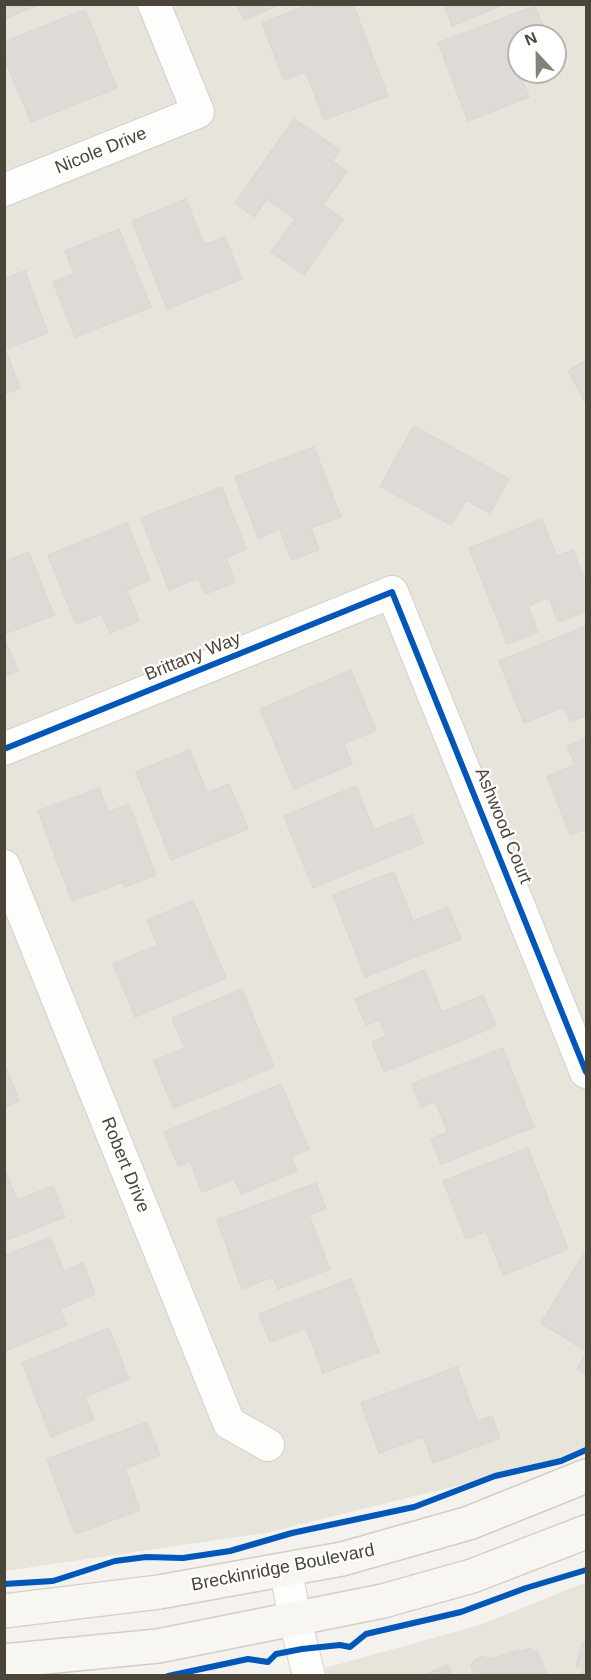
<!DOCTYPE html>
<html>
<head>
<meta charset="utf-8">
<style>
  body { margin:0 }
  #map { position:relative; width:591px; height:1680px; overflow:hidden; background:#f4f2ee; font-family:Arial,sans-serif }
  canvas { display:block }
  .frame { position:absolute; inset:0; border:6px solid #4b4439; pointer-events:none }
  .north { position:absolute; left:507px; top:24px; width:60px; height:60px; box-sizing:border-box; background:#fff; border:2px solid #b7b4b0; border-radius:50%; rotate:338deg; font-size:16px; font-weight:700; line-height:24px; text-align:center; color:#4b4439 }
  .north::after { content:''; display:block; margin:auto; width:21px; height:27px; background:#868178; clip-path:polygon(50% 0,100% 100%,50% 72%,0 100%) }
</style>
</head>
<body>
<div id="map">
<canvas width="591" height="1680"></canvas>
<div class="frame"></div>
<div class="north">N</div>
</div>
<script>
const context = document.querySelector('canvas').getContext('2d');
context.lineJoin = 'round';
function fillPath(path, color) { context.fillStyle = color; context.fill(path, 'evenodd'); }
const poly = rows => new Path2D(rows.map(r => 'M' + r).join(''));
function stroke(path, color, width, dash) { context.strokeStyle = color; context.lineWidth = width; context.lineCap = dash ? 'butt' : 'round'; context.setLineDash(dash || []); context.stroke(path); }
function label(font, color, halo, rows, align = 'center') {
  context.font = font + ' Arial,sans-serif'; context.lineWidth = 4.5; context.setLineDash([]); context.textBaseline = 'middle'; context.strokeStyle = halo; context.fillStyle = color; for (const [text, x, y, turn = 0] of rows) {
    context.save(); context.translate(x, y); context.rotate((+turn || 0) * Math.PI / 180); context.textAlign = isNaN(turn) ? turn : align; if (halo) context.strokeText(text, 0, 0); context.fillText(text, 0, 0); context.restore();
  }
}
const residential = poly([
  [4,5,586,5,586,1450,562,1460,265,1533,5,1571],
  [519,36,555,36,555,72,519,72],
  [586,1582,586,1675,296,1676,480,1625]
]);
const building = poly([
  [4,4,40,4,4,19,4,4],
  [237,4,281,4,244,20,237,4],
  [310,4,353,4,388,96,324,120,306,72,284,80,262,23,310,4],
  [444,4,505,4,452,26,444,4],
  [535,6,547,36,519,36,519,48,511,51,529,97,468,121,438,43,535,6],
  [85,10,117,88,31,122,4,57,4,42,85,10],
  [294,119,340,150,332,161,347,171,323,205,343,219,304,275,271,252,295,219,267,199,254,217,235,203,294,119],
  [186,199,204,245,225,237,242,279,167,309,132,221,186,199],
  [119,229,151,307,75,337,53,282,74,274,65,251,119,229],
  [25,271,48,333,5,349,20,388,4,394,4,279,25,271],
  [586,360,586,404,568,371,586,360],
  [414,426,509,479,490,513,466,500,451,525,380,486,414,426],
  [314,447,341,517,311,528,319,550,291,560,280,529,258,538,235,477,314,447],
  [222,487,246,549,226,558,235,582,205,594,198,578,169,590,141,518,222,487],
  [542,519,557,556,573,550,586,583,586,611,558,622,549,597,528,606,538,632,507,644,469,548,542,519],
  [127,523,150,580,127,590,139,621,110,633,102,614,76,624,48,555,127,523],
  [29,552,54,615,4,634,4,562,29,552],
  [586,626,586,716,570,722,564,707,524,723,499,661,586,626],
  [4,637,18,671,4,676,4,637],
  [351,670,376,730,344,744,352,764,294,789,260,709,351,670],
  [586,738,586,829,570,835,547,776,575,765,567,746,586,738],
  [190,750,207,793,229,784,248,829,171,860,136,772,190,750],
  [356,786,374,830,412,815,423,843,313,888,284,816,356,786],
  [99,788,108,812,129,804,156,875,125,887,123,882,72,901,38,811,99,788],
  [394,872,413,921,448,907,461,939,365,977,333,895,394,872],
  [193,901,226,978,135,1017,113,964,158,945,147,920,193,901],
  [425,970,442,1012,483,995,496,1026,384,1072,372,1042,386,1036,380,1020,366,1025,355,999,425,970],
  [242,989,274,1067,173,1108,154,1061,185,1048,172,1018,242,989],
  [503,1048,534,1127,441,1164,431,1139,448,1132,435,1102,421,1107,412,1084,503,1048],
  [7,1070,19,1101,4,1107,4,1071,7,1070],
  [281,1084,309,1149,291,1156,297,1171,241,1194,234,1179,202,1192,190,1161,178,1166,164,1132,281,1084],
  [528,1148,568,1249,503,1275,486,1231,466,1239,443,1181,528,1148],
  [4,1168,17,1200,53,1186,65,1217,4,1241,4,1168],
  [316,1183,326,1209,309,1215,330,1269,278,1289,273,1277,242,1289,217,1220,316,1183],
  [50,1237,64,1271,83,1263,95,1294,60,1309,67,1325,5,1351,4,1256,50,1237],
  [584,1254,586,1255,586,1351,541,1323,584,1254],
  [351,1279,379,1352,323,1373,306,1328,270,1342,259,1314,351,1279],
  [109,1328,129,1379,85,1397,94,1419,51,1437,22,1363,109,1328],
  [586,1353,586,1375,577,1369,586,1353],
  [457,1367,477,1421,492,1416,500,1438,433,1463,423,1437,379,1453,361,1403,457,1367],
  [147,1422,160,1455,125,1469,140,1510,75,1534,47,1459,147,1422],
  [582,1643,586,1643,586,1676,581,1676,583,1667,576,1666,582,1643],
  [531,1648,532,1650,538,1653,548,1676,475,1676,471,1666,474,1660,484,1656,487,1659,494,1657,495,1658,519,1650,520,1652,531,1648],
  [448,1665,452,1676,421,1676,448,1665]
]);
const street = poly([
  [4,190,198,112,154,4],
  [4,749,392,592,586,1072],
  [4,866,229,1423,268,1445],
  [286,1571,295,1620,309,1676]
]);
const secondary = poly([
  [4,1611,159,1592,342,1559,469,1523,586,1476],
  [4,1661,158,1646,383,1601,472,1576,586,1532]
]);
const cycleway = poly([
  [4,749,392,592,586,1072],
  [4,1584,53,1581,115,1561,146,1557,183,1558,230,1551,292,1533,414,1507,495,1476,561,1461,586,1450],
  [168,1676,248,1659,268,1662,276,1654,302,1649,340,1645,350,1647,366,1634,461,1612,526,1588,586,1570]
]);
const streetNames = [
  ["Nicole Drive",101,151,-22],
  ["Brittany Way",193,657,-22],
  ["Ashwood Court",503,826,68],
  ["Robert Drive",125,1165,68],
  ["Breckinridge Boulevard",283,1568,-11]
];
fillPath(residential, '#e7e4dc');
fillPath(building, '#dedbd6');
stroke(building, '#dcd9d4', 1.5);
stroke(street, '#d2d0cb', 34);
stroke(secondary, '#d3cfc5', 36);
stroke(street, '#fdfdfc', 32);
stroke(secondary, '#f7f6f1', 33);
stroke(cycleway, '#0057b8', 6);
label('18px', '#4b4439', '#fff', streetNames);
</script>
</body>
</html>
